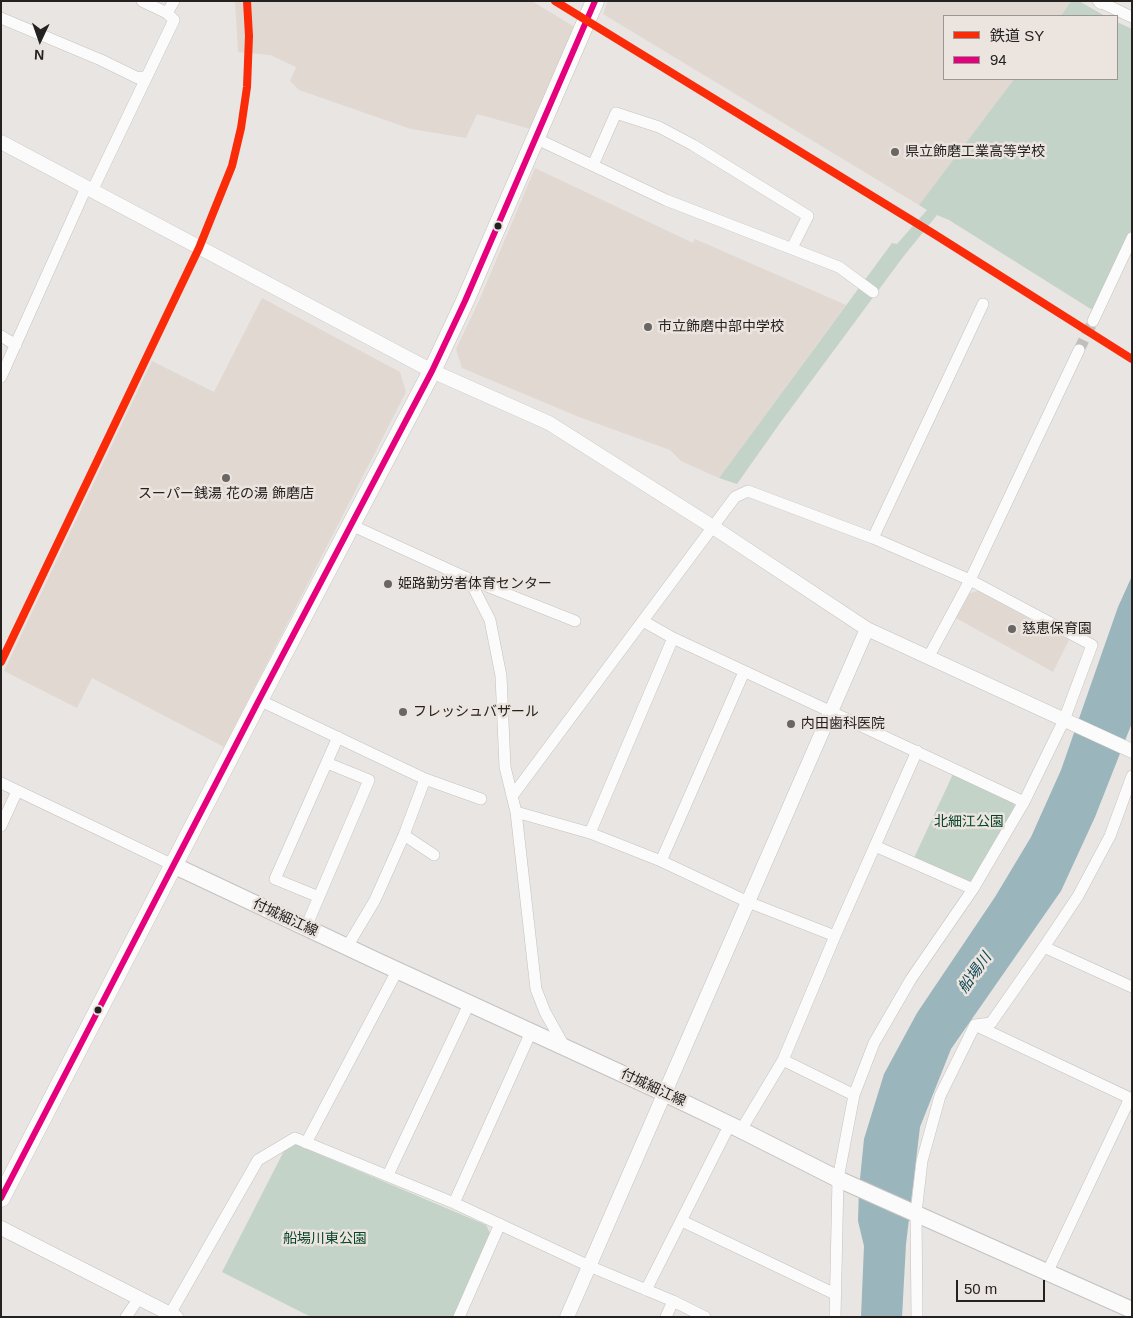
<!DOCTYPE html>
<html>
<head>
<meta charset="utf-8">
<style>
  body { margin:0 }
  #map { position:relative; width:1133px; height:1318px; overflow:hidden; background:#e8e5e2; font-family:Arial,"Noto Sans JP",sans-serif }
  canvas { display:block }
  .frame { position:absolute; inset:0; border:2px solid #242120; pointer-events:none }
  .legend { position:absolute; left:943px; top:15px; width:175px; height:65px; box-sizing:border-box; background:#ebe4df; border:1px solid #9b9693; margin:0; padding:6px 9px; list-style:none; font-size:15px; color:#242120 }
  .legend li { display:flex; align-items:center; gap:10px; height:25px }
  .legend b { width:25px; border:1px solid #9b9693 }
  .north { position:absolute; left:15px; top:15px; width:50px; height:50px; -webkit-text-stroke:4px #ebe4df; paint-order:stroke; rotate:183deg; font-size:14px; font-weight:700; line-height:20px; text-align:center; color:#242120 }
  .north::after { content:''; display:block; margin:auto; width:18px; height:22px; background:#242120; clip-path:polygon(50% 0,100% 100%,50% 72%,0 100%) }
  .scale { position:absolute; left:956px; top:1280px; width:89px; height:22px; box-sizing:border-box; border:2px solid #242120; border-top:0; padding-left:6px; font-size:15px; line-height:18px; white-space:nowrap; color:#242120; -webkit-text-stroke:4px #ebe4df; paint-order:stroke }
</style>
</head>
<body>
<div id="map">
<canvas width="1133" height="1318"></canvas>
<div class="frame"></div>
<ul class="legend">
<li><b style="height:6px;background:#fa2b08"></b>鉄道 SY</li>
<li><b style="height:6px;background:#e5007d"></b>94</li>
</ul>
<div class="north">N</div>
<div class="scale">50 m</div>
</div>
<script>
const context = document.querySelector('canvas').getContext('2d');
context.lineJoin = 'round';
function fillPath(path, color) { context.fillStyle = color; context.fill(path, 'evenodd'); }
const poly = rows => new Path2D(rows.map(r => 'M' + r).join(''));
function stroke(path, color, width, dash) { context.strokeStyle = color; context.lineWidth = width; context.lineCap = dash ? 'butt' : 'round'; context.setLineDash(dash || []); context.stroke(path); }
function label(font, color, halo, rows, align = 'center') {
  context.font = font + ' Arial,"Noto Sans JP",sans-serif'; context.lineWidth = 5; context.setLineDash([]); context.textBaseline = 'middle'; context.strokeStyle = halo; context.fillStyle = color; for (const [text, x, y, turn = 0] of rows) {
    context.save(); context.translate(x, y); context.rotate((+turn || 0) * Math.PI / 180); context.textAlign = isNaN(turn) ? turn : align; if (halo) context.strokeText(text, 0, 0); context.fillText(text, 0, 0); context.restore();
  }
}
const built = poly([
  [235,1,532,1,576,28,534,130,477,114,466,138,411,129,299,90,290,81,296,67,270,55,238,52],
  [608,1,1071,1,1061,16,944,16,944,79,1014,79,919,205,603,14],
  [535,168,693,243,695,239,846,305,719,478,681,461,670,450,579,417,462,368,456,349,479,301],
  [262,298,400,372,406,392,224,747,92,678,77,708,4,671,152,361,214,392],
  [978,591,1069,640,1053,672,956,618,970,593]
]);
const green = poly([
  [1071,1,1079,1,1105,16,1061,16],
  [1117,22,1132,29,1132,229,1094,311,949,220,937,215,903,257,780,423,737,484,719,478,892,243,897,244,927,210,919,205,1014,79,1117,79],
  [953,774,1013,803,1015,806,973,881,969,882,914,858],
  [293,1143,486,1225,490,1233,454,1317,311,1317,222,1272,286,1147]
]);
const water = poly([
  [1132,576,1132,723,1095,817,1061,891,951,1049,920,1127,906,1244,902,1317,861,1317,864,1246,858,1221,859,1189,864,1139,884,1074,917,1013,995,897,1031,837,1061,770,1118,607]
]);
const minorTunnel = poly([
  [1079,350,1093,321]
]);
const minor = poly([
  [1098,1,1132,17],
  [167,13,174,1],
  [1,18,101,60,138,78,147,76],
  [537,139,666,200,839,267,873,292],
  [593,165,616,113,659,127,693,145,808,216,792,248],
  [92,191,174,20,167,13,142,1],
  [1093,321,1132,238],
  [1,336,16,345],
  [1,377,86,188],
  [351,525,469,579,490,620,501,676,505,767,516,812,536,989,545,1012,564,1046],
  [873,538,983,304],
  [469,579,575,621],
  [643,621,673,638],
  [929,656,970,580,1079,350],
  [259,700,425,779,481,799],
  [1,783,173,865],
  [513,795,735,497,748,491,873,538,970,580,1092,645,1064,720,1024,802,973,889,911,979,874,1043,854,1095,838,1179,835,1317],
  [516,812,590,833,661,861,748,902,835,936],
  [1,826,17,791],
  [590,833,673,638,1024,802],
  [404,835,434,855],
  [875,846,973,889],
  [661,861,744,672],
  [319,897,275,879,338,737],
  [306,927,369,780,327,763],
  [347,947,375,900,404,835,425,779],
  [1044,947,1132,987],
  [975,1025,991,1023,1044,947,1078,896,1110,836,1132,776],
  [975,1025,1132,1099],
  [854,1095,783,1060,835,936,917,751],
  [741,1130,783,1060],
  [306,1143,397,971],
  [388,1175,469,1004],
  [454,1203,531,1032],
  [682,1221,835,1294],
  [1047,1273,1130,1098],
  [646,1290,730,1124],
  [170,1314,258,1160,295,1138,454,1203,589,1266,673,1301,705,1317],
  [126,1317,139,1298],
  [459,1317,500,1224],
  [666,1317,673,1301],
  [917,1317,916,1213,922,1161,940,1096,975,1025]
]);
const tertiary = poly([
  [1101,2,1101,1],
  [1,142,432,371,549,423,713,527,867,629,1132,751],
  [1,1228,176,1317],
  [567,1317,867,629]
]);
const secondary = poly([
  [173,865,377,961,664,1093,741,1130,838,1179,1132,1310]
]);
const primary = poly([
  [1,1198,259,700,432,371,465,301,595,1]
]);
const bus1 = poly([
  [1,1198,259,700,432,371,465,301,595,1]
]);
const rail1 = poly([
  [555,1,934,234,1132,359],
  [1,662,199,248,232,166,241,128,247,87,249,36,247,1]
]);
const markers = [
  [895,152,5,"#696664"],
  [498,226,4.5,"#242120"],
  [648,327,5,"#696664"],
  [226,478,5,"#696664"],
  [388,584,5,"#696664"],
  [1012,629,5,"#696664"],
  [403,712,5,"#696664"],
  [791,724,5,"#696664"],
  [98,1010,4.5,"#242120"]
];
const poiNames = [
  ["県立飾磨工業高等学校",905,152],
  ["市立飾磨中部中学校",658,327],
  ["スーパー銭湯 花の湯 飾磨店",226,494,"center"],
  ["姫路勤労者体育センター",398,584],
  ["慈恵保育園",1022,629],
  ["フレッシュバザール",413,712],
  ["内田歯科医院",801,724]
];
const parkNames = [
  ["北細江公園",969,822],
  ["船場川東公園",325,1239]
];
const streetNames = [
  ["付城細江線",285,918,25],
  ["付城細江線",653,1088,25]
];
const waterNames = [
  ["船場川",975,973,-54]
];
fillPath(built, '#e1d8d2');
fillPath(green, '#c4d3c8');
fillPath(water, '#9ab5bb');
stroke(minorTunnel, '#c1bebb', 11, [11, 5.5]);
stroke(minor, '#c4c2c0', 12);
stroke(tertiary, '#c4c2c0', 15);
stroke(secondary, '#c4c2c0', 18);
stroke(primary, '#c4c2c0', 19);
stroke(minor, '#fcfbfb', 11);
stroke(tertiary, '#fcfbfb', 14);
stroke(secondary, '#fcfbfb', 16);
stroke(primary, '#fcfbfb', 18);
stroke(bus1, '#e5007d', 6);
stroke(rail1, '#fa2b08', 8);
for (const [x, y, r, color] of markers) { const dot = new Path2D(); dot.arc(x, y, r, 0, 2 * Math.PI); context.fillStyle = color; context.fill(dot); stroke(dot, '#ebe4df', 2); }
label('14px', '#242120', '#ebe4df', poiNames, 'left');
label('14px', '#07452b', '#ebe4df', parkNames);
label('14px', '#242120', '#ebe4df', streetNames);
label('italic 15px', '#0e4855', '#ebe4df', waterNames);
</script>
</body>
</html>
